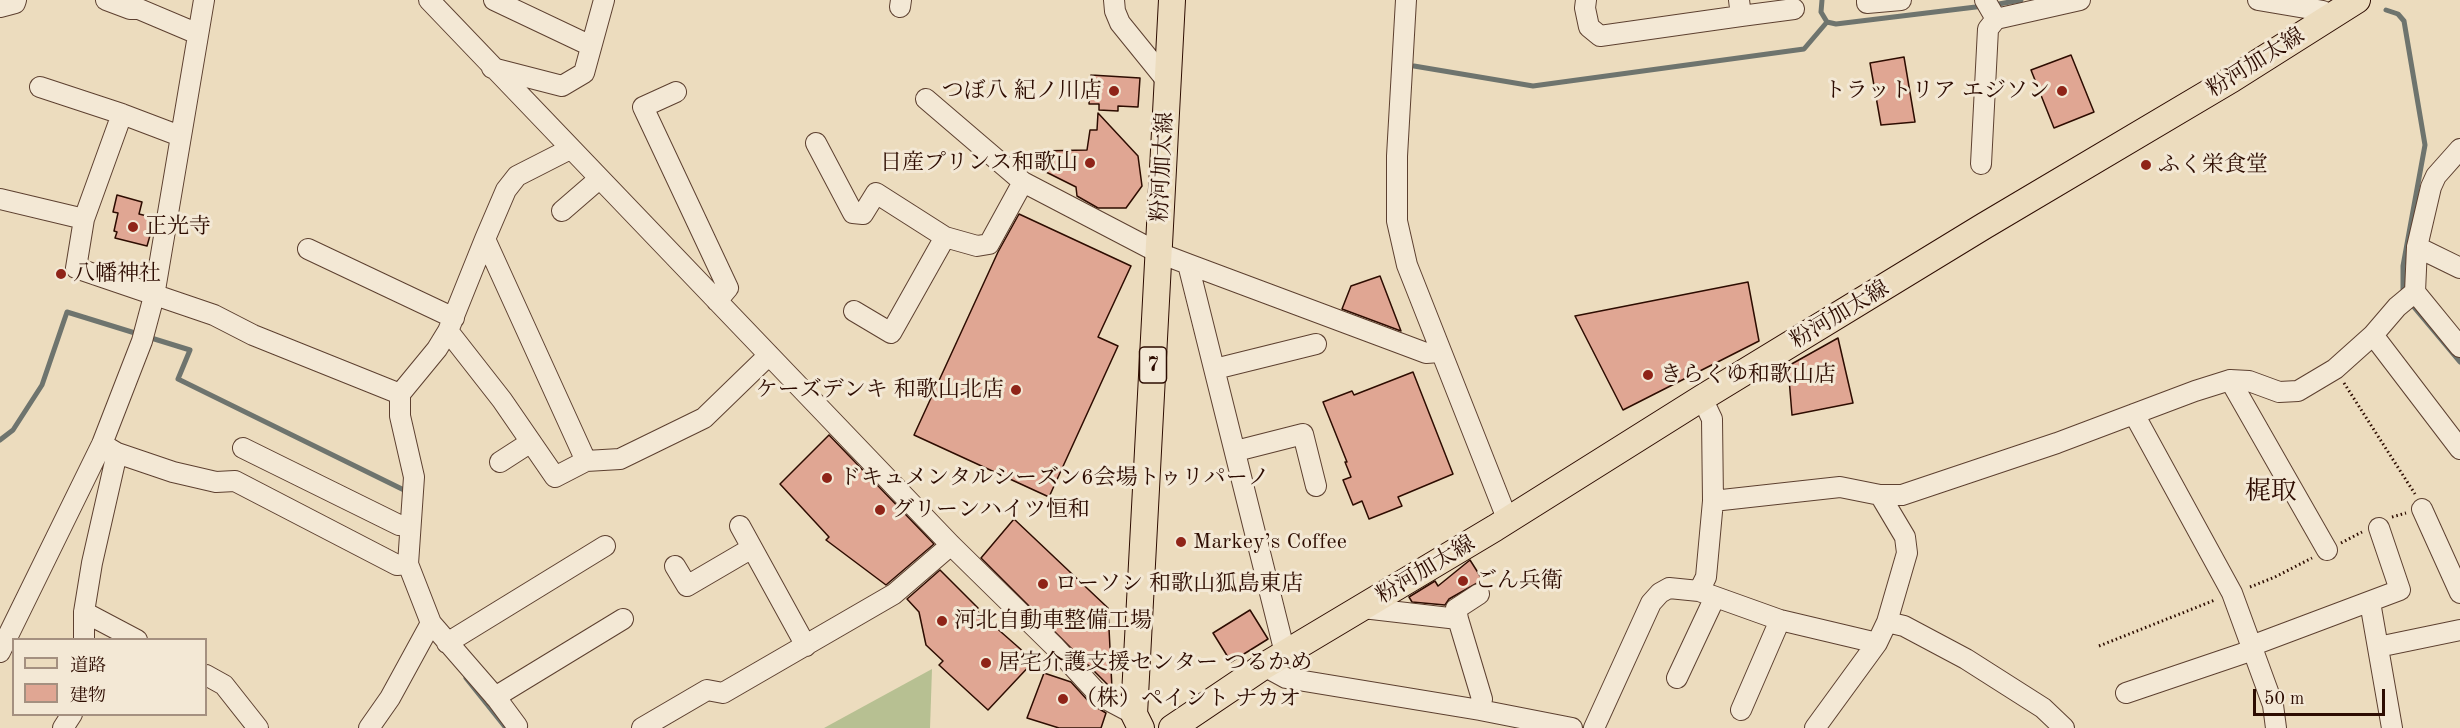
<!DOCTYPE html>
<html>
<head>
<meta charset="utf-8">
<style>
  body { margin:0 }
  #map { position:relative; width:2460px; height:728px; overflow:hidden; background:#ecdcbe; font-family:"Old Standard TT","Noto Serif JP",serif }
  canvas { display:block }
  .legend { position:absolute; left:12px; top:638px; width:195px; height:78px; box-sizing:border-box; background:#f3e8d5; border:2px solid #a49080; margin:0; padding:8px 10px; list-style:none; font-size:18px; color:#2d0c01 }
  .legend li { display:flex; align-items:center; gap:12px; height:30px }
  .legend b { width:30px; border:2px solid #a49080 }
  .scale { position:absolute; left:2253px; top:689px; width:132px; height:27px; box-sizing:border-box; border:3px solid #2d0c01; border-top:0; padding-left:8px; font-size:18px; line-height:21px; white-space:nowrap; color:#2d0c01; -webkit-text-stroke:4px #f3e8d5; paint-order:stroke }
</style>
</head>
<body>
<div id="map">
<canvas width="2460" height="728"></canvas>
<ul class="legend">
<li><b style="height:8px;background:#ecdcbe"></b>道路</li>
<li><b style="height:16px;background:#e0a693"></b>建物</li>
</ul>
<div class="scale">50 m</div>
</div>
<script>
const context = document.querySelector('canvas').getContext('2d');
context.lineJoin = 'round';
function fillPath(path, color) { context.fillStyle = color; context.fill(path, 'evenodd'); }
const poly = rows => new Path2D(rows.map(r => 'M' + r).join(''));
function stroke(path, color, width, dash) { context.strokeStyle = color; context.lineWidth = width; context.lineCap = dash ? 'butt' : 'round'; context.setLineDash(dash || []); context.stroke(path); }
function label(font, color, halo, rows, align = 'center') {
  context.font = font + ' "Old Standard TT","Noto Serif JP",serif'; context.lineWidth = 6; context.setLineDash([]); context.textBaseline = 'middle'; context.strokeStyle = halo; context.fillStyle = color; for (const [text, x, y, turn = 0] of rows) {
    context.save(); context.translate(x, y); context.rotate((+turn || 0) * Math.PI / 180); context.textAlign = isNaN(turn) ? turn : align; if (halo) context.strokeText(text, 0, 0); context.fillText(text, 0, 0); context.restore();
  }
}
const green = poly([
  [932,669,930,728,824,728]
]);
const stream = poly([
  [1822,0,1821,12,1827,22,1836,24,1984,6],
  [1993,5,2021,0],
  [2386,10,2398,14,2404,21,2425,145,2403,266,2403,289,2413,306,2460,362],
  [1414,66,1533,86,1804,49,1827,22],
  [0,440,13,430,42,385,67,312,190,350,178,379,406,491,406,493],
  [466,678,506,728]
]);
const building = poly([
  [2071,55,2094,112,2054,128,2031,70,2071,55],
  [1904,57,1915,122,1881,125,1870,63,1904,57],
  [1091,75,1140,78,1138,107,1118,106,1118,111,1099,110,1099,104,1089,104,1091,75],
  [1098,113,1138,156,1142,186,1126,208,1098,208,1077,196,1076,187,1040,169,1040,151,1087,150,1090,130,1097,130,1098,113],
  [117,195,142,202,139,214,155,218,147,246,115,238,117,232,114,231,118,213,113,212,117,195],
  [1019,214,1131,266,1098,337,1118,346,1049,497,914,435,998,252,1019,214],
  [1380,276,1401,331,1342,309,1351,286,1380,276],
  [1748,282,1759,341,1623,410,1575,316,1748,282],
  [1838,338,1853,403,1792,415,1788,366,1838,338],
  [1413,372,1453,474,1398,497,1402,506,1369,519,1362,501,1353,505,1343,480,1351,477,1345,462,1347,462,1323,402,1352,391,1354,395,1413,372],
  [829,435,934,544,886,585,826,540,829,537,780,484,829,435],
  [1014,519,1108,608,1112,689,981,558,1014,519],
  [1470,560,1482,579,1479,582,1449,599,1445,605,1412,602,1409,597,1435,581,1438,586,1470,560],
  [940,570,978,608,976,610,1034,661,988,710,939,665,943,661,926,645,919,612,907,599,940,570],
  [1250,610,1268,639,1231,662,1213,633,1250,610],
  [1044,673,1071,682,1091,704,1106,713,1101,728,1059,728,1027,718,1044,673]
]);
const path = poly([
  [2344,383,2415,494],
  [2392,517,2406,513],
  [2341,543,2362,532],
  [2250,587,2275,577,2312,558],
  [2099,646,2215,600]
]);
const minor = poly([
  [106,0,130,9,139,9,198,34],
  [429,0,951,545,1055,647,1100,696,1134,714],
  [494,0,591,46],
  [1114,0,1115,11,1120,23,1167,81],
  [1406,0,1397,156,1397,221,1407,265,1508,521],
  [1586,0,1585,8,1589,27,1600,36,1741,16,1739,0],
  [1867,0,1867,3,1901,0],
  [1985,0,1996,19],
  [2258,0,2323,11,2330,17],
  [0,7,15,3,16,0],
  [900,7,901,0],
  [1741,16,1794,9],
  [492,68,562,86,584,73,604,0],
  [40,87,122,114,180,136],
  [676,92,643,107,728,288,717,301],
  [926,99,1023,182,1159,253,1188,264,1285,653],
  [816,143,853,213,863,214,876,193,945,237,977,246,989,244,1023,182],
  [570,149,517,176,506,190,485,239,586,461,620,459,704,418,769,355],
  [1981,164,1988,29,1996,19,2080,0],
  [0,199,84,219,76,268,214,315,253,335,400,394,400,416,414,477,408,564,431,623,497,699,517,726,516,728],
  [562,211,599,179],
  [84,219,122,114],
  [2417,247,2460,268],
  [308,249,454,318],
  [1188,264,1426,353,1440,352],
  [2415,292,2460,347],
  [854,311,891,333,945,237],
  [448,331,502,400,555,477,586,461],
  [2373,335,2460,449],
  [1215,369,1316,344],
  [2230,380,2327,550],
  [400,394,437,349,448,331,485,239],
  [2134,414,2232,593,2273,705,2276,728],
  [102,444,117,453,173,472,216,482,235,481,397,565,408,564],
  [243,448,399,525,409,526],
  [1236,451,1303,434,1316,486],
  [500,462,531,442],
  [1713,501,1840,487,1880,495,1902,495,2057,443,2195,391,2230,380,2249,381,2279,392,2298,391,2335,369,2373,335,2397,307,2415,292,2417,247,2431,187,2436,176,2460,149],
  [2422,509,2460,593],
  [740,526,806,646],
  [675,566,687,586,752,548],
  [1699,591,1780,620,1877,643],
  [2370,602,2392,728],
  [1363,608,1458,619,1482,699,1480,710],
  [84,612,137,640],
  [1458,619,1456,609,1479,594],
  [1887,622,1904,626,1966,659,2043,708,2064,728],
  [84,640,84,612,92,563,117,453],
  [447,643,605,546],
  [2251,646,2400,590,2379,528],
  [2378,647,2460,630],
  [0,652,102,444,142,341,154,296,204,0],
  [1264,666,1286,678,1480,710,1572,728],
  [206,675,224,685,258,728],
  [1677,678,1715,597],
  [2126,693,2253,650],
  [495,697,623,619],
  [1741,710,1780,620],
  [63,728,72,714],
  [369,728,390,698,431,623],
  [642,728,707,690,723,693,894,594,951,545],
  [1594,728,1651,603,1660,593,1669,588,1699,591,1706,577,1713,501,1712,419,1702,398],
  [1815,728,1877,643,1887,622,1907,553,1905,537,1880,495]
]);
const major = poly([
  [1141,728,1134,714,1172,0],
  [1172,728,1264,666,1495,528,1702,398,1984,226,2232,79,2357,0]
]);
const markers = [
  [1114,91,6,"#8f2418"],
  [2062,91,6,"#8f2418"],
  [1090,163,6,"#8f2418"],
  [2146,165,6,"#8f2418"],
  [133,227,6,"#8f2418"],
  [61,274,6,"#8f2418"],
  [1648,375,6,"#8f2418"],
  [1016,390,6,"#8f2418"],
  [827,478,6,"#8f2418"],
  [880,510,6,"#8f2418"],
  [1181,542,6,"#8f2418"],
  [1463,581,6,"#8f2418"],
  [1043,584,6,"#8f2418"],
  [942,621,6,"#8f2418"],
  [986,663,6,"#8f2418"],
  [1063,699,6,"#8f2418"]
];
const shields = [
  [1153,365,27]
];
const shieldNames = [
  ["7",1153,365]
];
const streetNames = [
  ["粉河加太線",2256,63,-32],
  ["粉河加太線",1163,167,-87],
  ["粉河加太線",1840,315,-31],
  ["粉河加太線",1426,570,-31]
];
const poiNames = [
  ["つぼ八 紀ノ川店",1102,91,"right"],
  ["トラットリア エジソン",2050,91,"right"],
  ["日産プリンス和歌山",1078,163,"right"],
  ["ふく栄食堂",2158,165],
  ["正光寺",145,227],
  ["八幡神社",73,274],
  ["きらくゆ和歌山店",1660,375],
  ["ケーズデンキ 和歌山北店",1004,390,"right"],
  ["ドキュメンタルシーズン6会場トゥリパーノ",839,478],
  ["グリーンハイツ恒和",892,510],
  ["Markey’s Coffee",1193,542],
  ["ごん兵衛",1475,581],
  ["ローソン 和歌山狐島東店",1055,584],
  ["河北自動車整備工場",954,621],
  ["居宅介護支援センター つるかめ",998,663],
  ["（株）ペイント ナカオ",1075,699]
];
const quarterNames = [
  ["梶取",2271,492]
];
fillPath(green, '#b7c092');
stroke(stream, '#6e746e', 5);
fillPath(building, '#e0a693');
stroke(building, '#2d0c01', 1.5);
stroke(minor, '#5d4030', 22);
stroke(major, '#2d0c01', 28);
stroke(path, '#2d0c01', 3, [1.5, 3]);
stroke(minor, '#f3e8d5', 20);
stroke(major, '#ecdcbe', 26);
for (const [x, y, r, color] of markers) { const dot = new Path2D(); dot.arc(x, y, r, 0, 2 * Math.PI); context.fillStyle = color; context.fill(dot); stroke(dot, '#f3e8d5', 2); }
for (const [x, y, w] of shields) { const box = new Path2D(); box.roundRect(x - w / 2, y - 18, w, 36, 4.5); context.fillStyle = '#f3e8d5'; context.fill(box); stroke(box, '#2d0c01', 1.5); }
label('bold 21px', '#2d0c01', null, shieldNames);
label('22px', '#2d0c01', '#f3e8d5', streetNames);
label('22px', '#2d0c01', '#f3e8d5', poiNames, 'left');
label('26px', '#2d0c01', '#f3e8d5', quarterNames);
</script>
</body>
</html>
